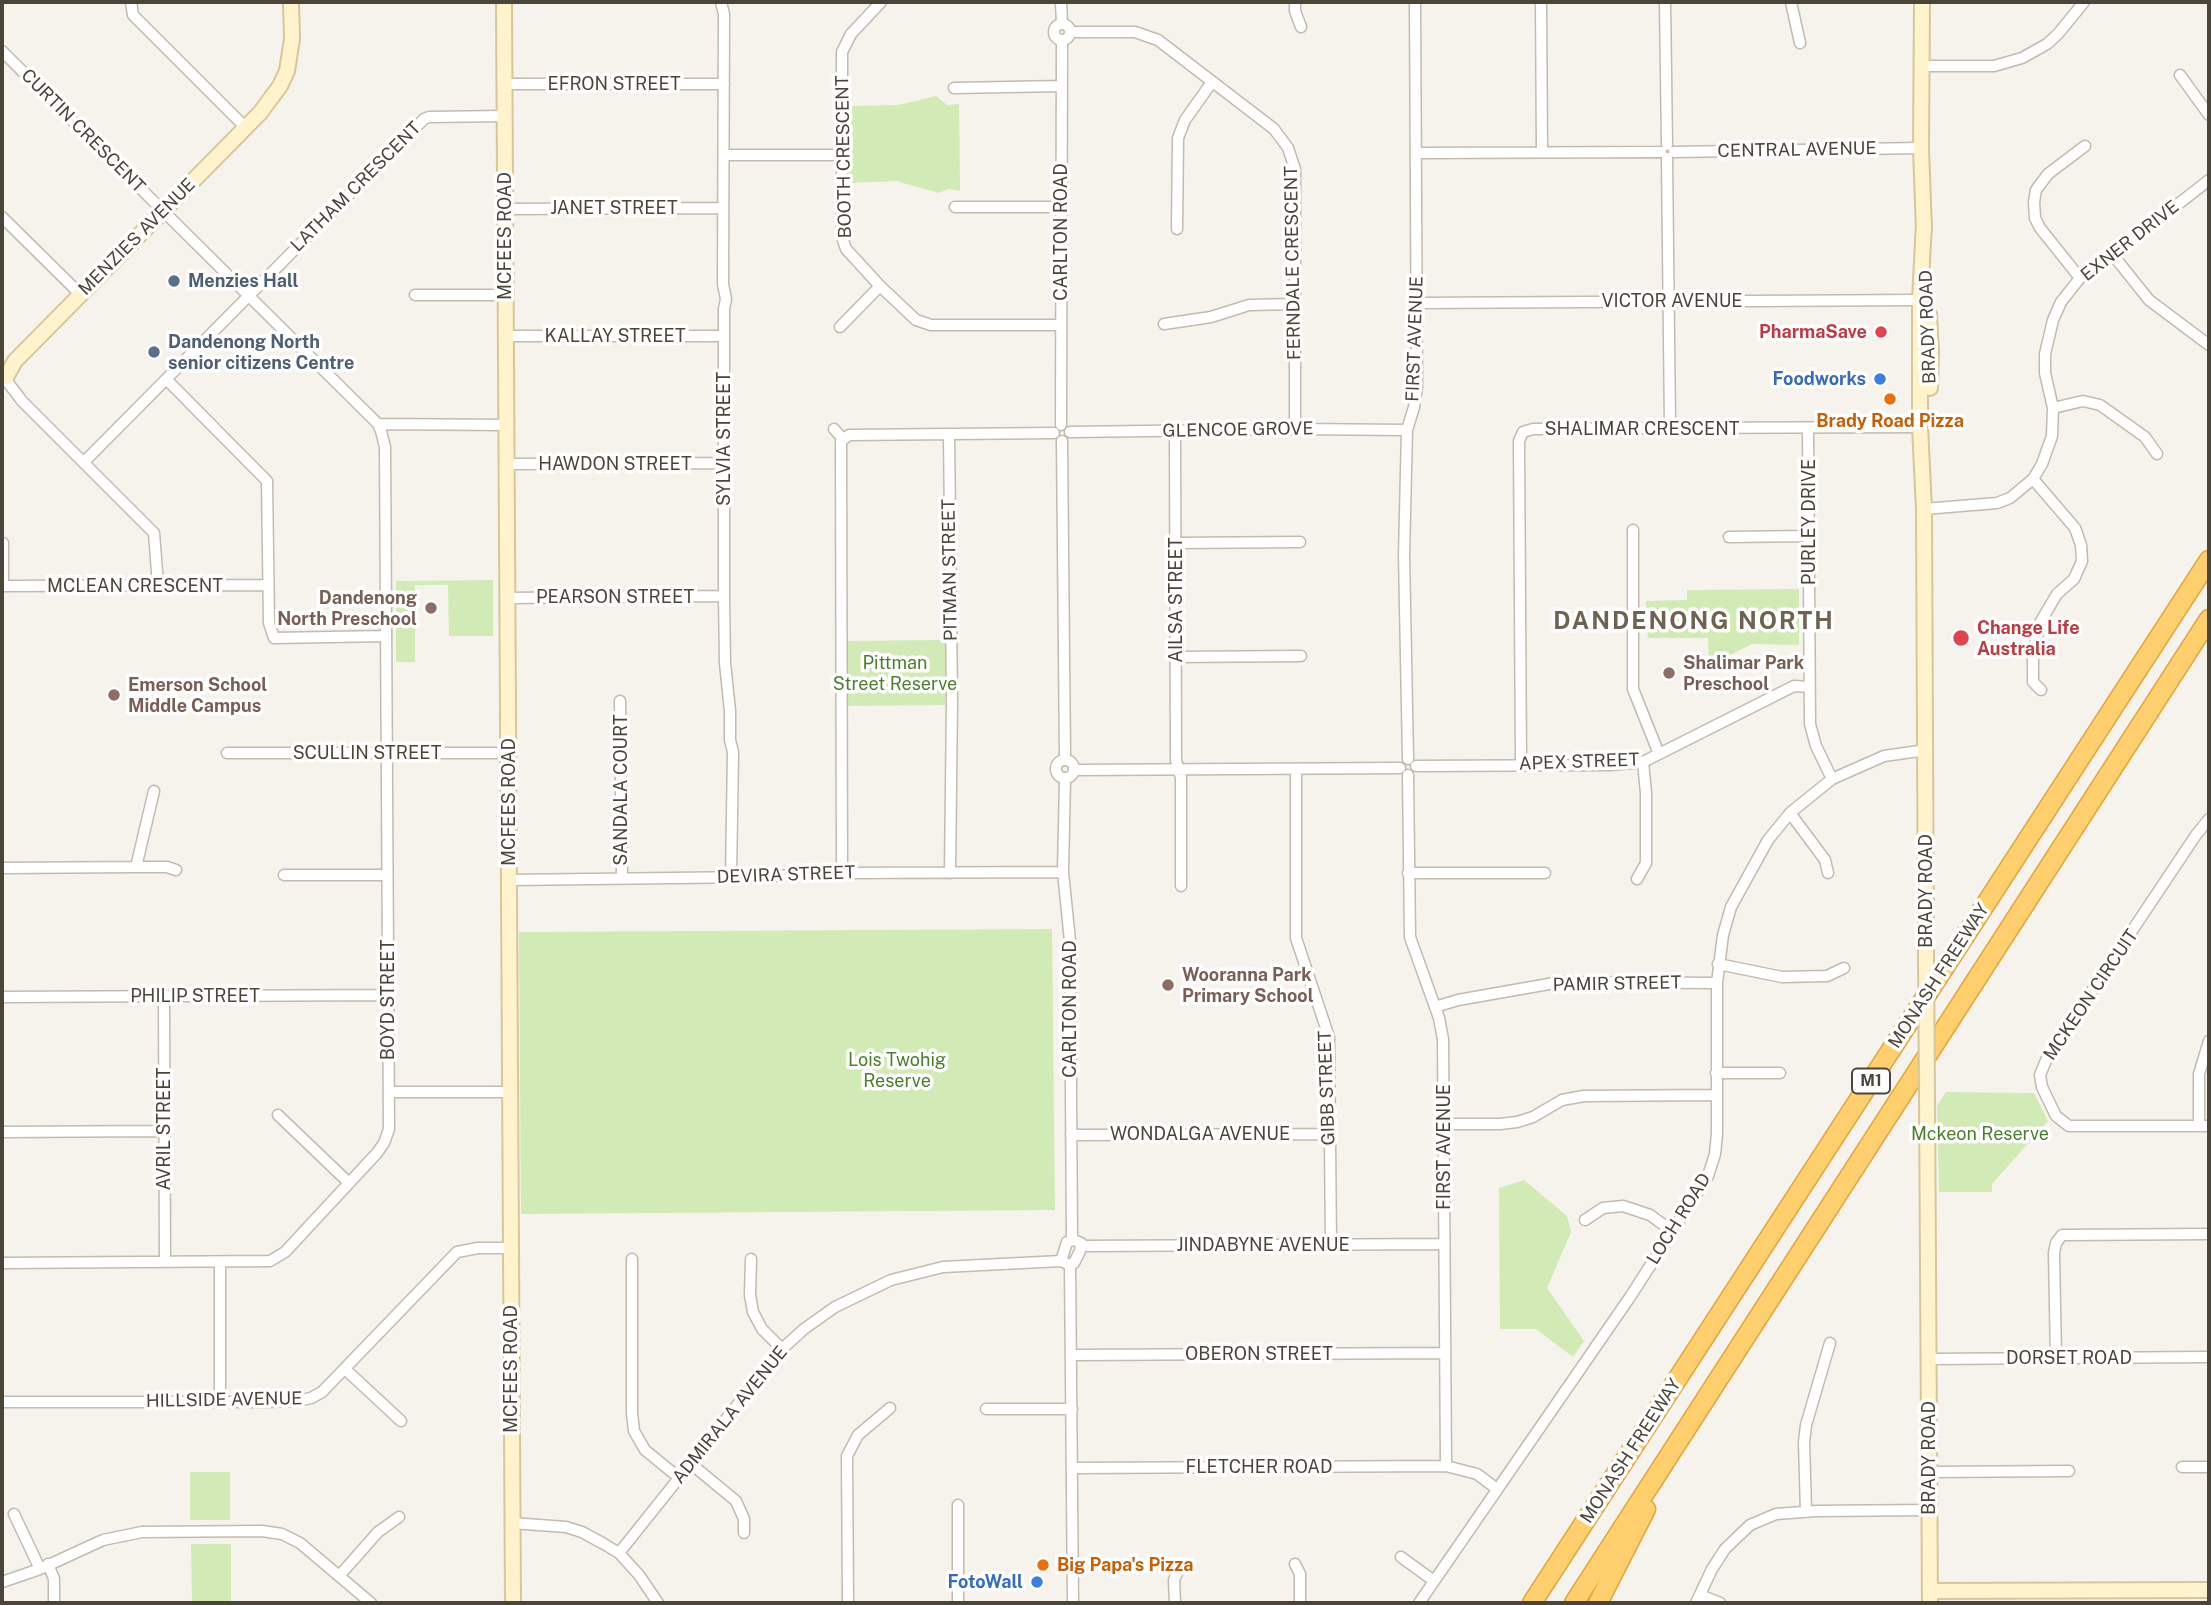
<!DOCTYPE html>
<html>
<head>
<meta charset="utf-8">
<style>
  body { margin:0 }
  #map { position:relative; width:2211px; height:1605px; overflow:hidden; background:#f6f3ec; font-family:"Public Sans",sans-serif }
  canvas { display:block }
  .frame { position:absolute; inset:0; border:4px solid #4b4439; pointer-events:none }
</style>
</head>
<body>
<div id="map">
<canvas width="2211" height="1605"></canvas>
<div class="frame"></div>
</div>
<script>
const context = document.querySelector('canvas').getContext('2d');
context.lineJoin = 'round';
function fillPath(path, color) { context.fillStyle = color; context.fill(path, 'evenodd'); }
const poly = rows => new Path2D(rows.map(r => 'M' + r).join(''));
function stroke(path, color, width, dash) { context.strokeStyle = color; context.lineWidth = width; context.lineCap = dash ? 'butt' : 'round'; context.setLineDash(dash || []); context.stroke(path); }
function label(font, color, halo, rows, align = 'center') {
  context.font = font + ' "Public Sans",sans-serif'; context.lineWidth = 7; context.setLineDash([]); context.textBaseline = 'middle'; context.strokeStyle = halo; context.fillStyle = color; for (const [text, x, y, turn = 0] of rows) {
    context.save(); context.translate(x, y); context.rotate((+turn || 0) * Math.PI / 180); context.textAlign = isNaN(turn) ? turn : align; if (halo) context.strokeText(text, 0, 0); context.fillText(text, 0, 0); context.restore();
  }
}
const green = poly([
  [936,96,947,105,959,104,960,191,948,189,939,193,896,181,849,183,849,106,898,105],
  [493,580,493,636,449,636,448,585,415,585,415,662,396,662,396,581],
  [1799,589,1799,645,1752,644,1709,666,1708,638,1648,638,1646,601,1687,600,1687,590],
  [945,640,945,705,844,706,844,641],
  [1052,929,1055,1210,521,1214,519,932],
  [1946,1092,2034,1093,2048,1121,1992,1184,1992,1192,1939,1192,1937,1106],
  [1524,1180,1567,1216,1571,1232,1547,1288,1584,1341,1573,1357,1536,1329,1500,1329,1499,1188],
  [190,1472,230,1472,230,1520,190,1520],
  [191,1544,231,1544,231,1603,192,1603]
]);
const street = poly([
  [131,2,133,15,245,127],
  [721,2,724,14,723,284,726,299,724,309,724,596,725,663,730,711,730,740,733,752,731,877],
  [881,2,851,34,842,52,842,237,846,249,880,286,916,320,931,325,1061,325],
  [1061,2,1062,24],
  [1295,2,1295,11,1301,27],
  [1541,2,1542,152],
  [1665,2,1667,145],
  [1791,2,1800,43],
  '1054 32a8 8 0 1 1 16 0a8 8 0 1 1-16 0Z',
  [1070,32,1135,32,1158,40,1274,129,1288,148,1295,169,1295,429],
  [2,51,378,424,381,431,385,447,389,1129,384,1143,377,1153,285,1252,270,1261,2,1263],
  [1922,66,1994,66,2022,58,2047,44,2058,34,2084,2],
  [2180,75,2209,115],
  [504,84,724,84],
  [954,88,1061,86],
  [1674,152,1921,148],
  [1416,153,1661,152],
  [724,155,841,155],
  [1667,158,1670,428],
  [955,207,1062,207],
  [504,209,723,208],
  [2,217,80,294],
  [1177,229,1178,138,1185,120,1212,82],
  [2113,255,2149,300,2209,345],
  [2080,278,2040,228,2035,218,2034,202,2036,190,2048,174,2085,146],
  [415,295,505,295],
  [1417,303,1920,300],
  [1164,324,1211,317,1249,305,1295,304],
  [840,327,880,286],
  [506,336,724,336],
  [6,380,22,401,154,533,158,585],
  [167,380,267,481,269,623,274,638,386,636],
  [2053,408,2083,401,2100,405,2145,437,2157,454],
  [378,424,506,425],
  [1061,425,1062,40],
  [1808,428,1810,724,1816,746,1832,779],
  [834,429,843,439],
  [1175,431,1176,760,1181,778,1181,886],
  [1070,432,1295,429,1407,430],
  [949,435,952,700,950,873],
  [1062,441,1065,759],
  [84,462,424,119,429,117,505,116],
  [507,464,724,463],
  [2033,479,2075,528,2081,545,2082,561,2074,579,2057,594,2041,621,2033,652,2033,682,2041,690],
  [1924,509,1997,503,2010,498,2033,479,2042,464,2052,436,2053,408,2045,373,2045,354,2053,320,2061,302,2080,278,2113,255,2209,180],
  [1633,530,1633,689,1659,754],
  [1729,537,1808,536],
  [3,543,3,586],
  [1176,543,1300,542],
  [2,586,268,585],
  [507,598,724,596],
  [1176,657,1301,656],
  [620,701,622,878],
  [227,753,508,753],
  [1408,759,1404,555,1407,430,1414,407,1417,387,1415,2],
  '1056 769a9 9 0 1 1 18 0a9 9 0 1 1-18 0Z',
  [1521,765,1519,441,1523,432,1533,429,1670,428,1920,427],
  [1416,766,1610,765,1643,762,1794,686,1809,687],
  [1296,769,1296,938,1329,1037,1331,1244],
  [1075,770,1400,768],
  [1408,775,1410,937,1439,1018,1443,1039,1446,1466,1477,1474,1497,1489],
  [1065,779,1063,872,1070,941,1072,1240],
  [1790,813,1825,860,1828,873],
  [2209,819,2196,835,2047,1058,2040,1075,2042,1087,2056,1116,2069,1126,2209,1126],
  [136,867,154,791],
  [2,868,136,867,167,867,176,870],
  [842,873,841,441,849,435,1054,433],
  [1408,873,1545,873],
  [284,875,387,875],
  [1637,879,1646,863,1646,793,1643,762],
  [509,880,754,877,842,873,1063,872],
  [1718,964,1782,977,1827,976,1844,968],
  [164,996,165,1262],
  [2,997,388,995],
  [1435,1007,1458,1000,1560,982,1717,983],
  [1716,1073,1780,1073],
  [389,1092,510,1092],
  [278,1115,349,1183],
  [1444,1124,1500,1124,1517,1122,1533,1117,1562,1100,1584,1096,1716,1095],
  [2199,1126,2199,1074,2209,1041],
  [2,1132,163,1131],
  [1071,1135,1330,1134],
  [1585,1220,1603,1208,1623,1206,1650,1215,1672,1231],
  [1082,1246,1444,1244],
  [632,1259,632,1413,634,1431,645,1450,678,1477],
  [751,1259,750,1295,753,1312,762,1329,782,1349],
  [220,1263,220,1401],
  [1070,1265,1073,1603],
  [1072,1355,1445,1353],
  [2056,1358,2054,1253,2056,1243,2062,1235,2209,1234],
  [1928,1359,2209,1357],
  [345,1369,401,1421],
  [2,1402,264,1402,297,1401,311,1398,322,1392,457,1252,478,1248,511,1248],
  [986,1409,1072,1409],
  [690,1463,736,1501,744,1519,744,1533],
  [2182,1467,2209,1467],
  [1073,1468,1446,1466],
  [1929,1472,2069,1471],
  [1806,1511,1804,1442,1806,1425,1830,1343],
  [14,1514,40,1569],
  [512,1523,566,1527,582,1532,604,1544,619,1553,639,1575,658,1603],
  [619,1553,782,1349,804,1329,835,1307,891,1280,943,1267,1061,1261,1070,1265,1074,1263,1080,1251,1081,1243,1074,1240,1067,1242,1061,1261],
  [1401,1557,1434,1581],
  [48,1564,54,1579,54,1603],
  [1295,1564,1300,1574,1300,1603],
  [340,1575,378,1532,399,1517],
  [2,1582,40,1569,103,1540,142,1532,262,1531,282,1534,300,1543,371,1603],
  [1700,1595,1720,1603],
  [848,1603,847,1456,858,1435,890,1408],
  [958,1603,958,1505],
  [1175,1603,1174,1580,1180,1566],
  [1419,1603,1630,1297,1708,1176,1715,1154,1717,1134,1717,983,1723,935,1731,907,1768,840,1790,813,1832,779,1884,756,1926,750],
  [1696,1603,1712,1569,1725,1549,1750,1525,1776,1514,1816,1511,1930,1510]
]);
const secondary = poly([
  [504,2,513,1603],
  [1922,2,1921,148,1924,231],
  [1924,222,1920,300,1920,427,1924,509,1926,956],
  [1929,314,1931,352,1930,388],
  [6,377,15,361,260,113,280,86,287,71,292,39,291,2],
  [1927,1096,1930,1603],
  [1930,1591,2209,1590]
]);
const highway = poly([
  [1532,1603,2209,560],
  [1574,1603,2209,619],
  [1598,1603,1646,1509]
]);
const secondaryBridge = poly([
  [1926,956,1927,1096]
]);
const markers = [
  [174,281,7,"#5c6f8a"],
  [1881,332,7,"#e0444e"],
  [154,352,7,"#5c6f8a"],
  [1880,379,7,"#3f7fe0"],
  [1890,399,7,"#e8710a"],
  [431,608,7,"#8d6e63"],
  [1961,638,9,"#e0444e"],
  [1669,673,7,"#8d6e63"],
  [114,695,7,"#8d6e63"],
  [1168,985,7,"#8d6e63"],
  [1043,1565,7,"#e8710a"],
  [1037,1582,7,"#3f7fe0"]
];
const shields = [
  [1871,1081,38]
];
const shieldNames = [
  ["M1",1871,1081]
];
const streetNames = [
  ["EFRON STREET",614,84],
  ["CURTIN CRESCENT",83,131,45],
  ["CENTRAL AVENUE",1797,150,-1],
  ["BOOTH CRESCENT",844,157,-91],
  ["LATHAM CRESCENT",356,187,-45],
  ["JANET STREET",614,208],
  ["CARLTON ROAD",1061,232,-90],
  ["MCFEES ROAD",505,236,-90],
  ["MENZIES AVENUE",137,237,-45],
  ["EXNER DRIVE",2130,241,-38],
  ["FERNDALE CRESCENT",1293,263,-91],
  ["VICTOR AVENUE",1672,301],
  ["BRADY ROAD",1928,327,-92],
  ["KALLAY STREET",615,336],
  ["FIRST AVENUE",1415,339,-88],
  ["SHALIMAR CRESCENT",1642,429],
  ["GLENCOE GROVE",1238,430,-1],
  ["SYLVIA STREET",724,439,-90],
  ["HAWDON STREET",615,464],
  ["PURLEY DRIVE",1809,522,-90],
  ["PITMAN STREET",950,570,-91],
  ["MCLEAN CRESCENT",135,586],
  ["PEARSON STREET",615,597],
  ["AILSA STREET",1176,600,-90],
  ["SCULLIN STREET",367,753],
  ["APEX STREET",1579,762,-2],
  ["SANDALA COURT",621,790,-90],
  ["MCFEES ROAD",509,802,-90],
  ["DEVIRA STREET",786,875,-2],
  ["BRADY ROAD",1926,891,-90],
  ["MONASH FREEWAY",1939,976,-57],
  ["PAMIR STREET",1617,984,-1],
  ["MCKEON CIRCUIT",2091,995,-56],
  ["PHILIP STREET",195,996],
  ["BOYD STREET",388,1000,-90],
  ["CARLTON ROAD",1070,1009,-90],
  ["GIBB STREET",1327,1088,-92],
  ["AVRIL STREET",164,1129,-90],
  ["WONDALGA AVENUE",1200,1134],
  ["FIRST AVENUE",1444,1147,-90],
  ["LOCH ROAD",1679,1219,-58],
  ["JINDABYNE AVENUE",1263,1245],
  ["OBERON STREET",1259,1354],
  ["DORSET ROAD",2069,1358],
  ["MCFEES ROAD",511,1369,-90],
  ["HILLSIDE AVENUE",224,1400,-1],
  ["ADMIRALA AVENUE",730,1415,-51],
  ["MONASH FREEWAY",1631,1451,-57],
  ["BRADY ROAD",1929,1458,-90],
  ["FLETCHER ROAD",1259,1467]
];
const serviceNames = [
  ["Menzies Hall",188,281],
  ["Dandenong North",168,342],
  ["senior citizens Centre",168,363]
];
const healthNames = [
  ["PharmaSave",1867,332],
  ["Change Life",1977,628,"left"],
  ["Australia",1977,649,"left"]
];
const shopNames = [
  ["Foodworks",1866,379],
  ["FotoWall",1023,1582]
];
const foodNames = [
  ["Brady Road Pizza",1890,421],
  ["Big Papa's Pizza",1057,1565,"left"]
];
const educationNames = [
  ["Dandenong",417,598,"right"],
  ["North Preschool",417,619,"right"],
  ["Shalimar Park",1683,663],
  ["Preschool",1683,684],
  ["Emerson School",128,685],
  ["Middle Campus",128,706],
  ["Wooranna Park",1182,975],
  ["Primary School",1182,996]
];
const parkNames = [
  ["Pittman",895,663],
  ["Street Reserve",895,684],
  ["Lois Twohig",897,1060],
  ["Reserve",897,1081],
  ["Mckeon Reserve",1980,1134]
];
const districtNames = [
  ["DANDENONG NORTH",1694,622]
];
fillPath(green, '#d2eab5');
stroke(street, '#c2bbae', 13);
stroke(secondary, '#d6c79b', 18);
stroke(highway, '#e0a43c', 21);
stroke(street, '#fff', 10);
stroke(secondary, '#fff3cd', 14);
stroke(highway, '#ffcf6e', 18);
stroke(secondaryBridge, '#d6c79b', 18, []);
stroke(secondaryBridge, '#fff3cd', 14);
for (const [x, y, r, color] of markers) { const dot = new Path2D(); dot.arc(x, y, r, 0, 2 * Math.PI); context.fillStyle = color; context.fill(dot); stroke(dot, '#fff', 2.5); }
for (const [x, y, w] of shields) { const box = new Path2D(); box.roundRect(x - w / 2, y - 12.5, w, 25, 5); context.fillStyle = '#fff'; context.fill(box); stroke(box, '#4b4439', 2); }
label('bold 16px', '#4b4439', null, shieldNames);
label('18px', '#4b4439', '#fff', streetNames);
label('bold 18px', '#4e5e75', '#fff', serviceNames, 'left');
label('bold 18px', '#be3a42', '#fff', healthNames, 'right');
label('bold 18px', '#366cbe', '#fff', shopNames, 'right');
label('bold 18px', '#c56008', '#fff', foodNames);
label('bold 18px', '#785e54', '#fff', educationNames, 'left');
label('18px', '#4a7f2a', '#fff', parkNames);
context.letterSpacing = '2px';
label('bold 24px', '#6e6250', '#fff', districtNames);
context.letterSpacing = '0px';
</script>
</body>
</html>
